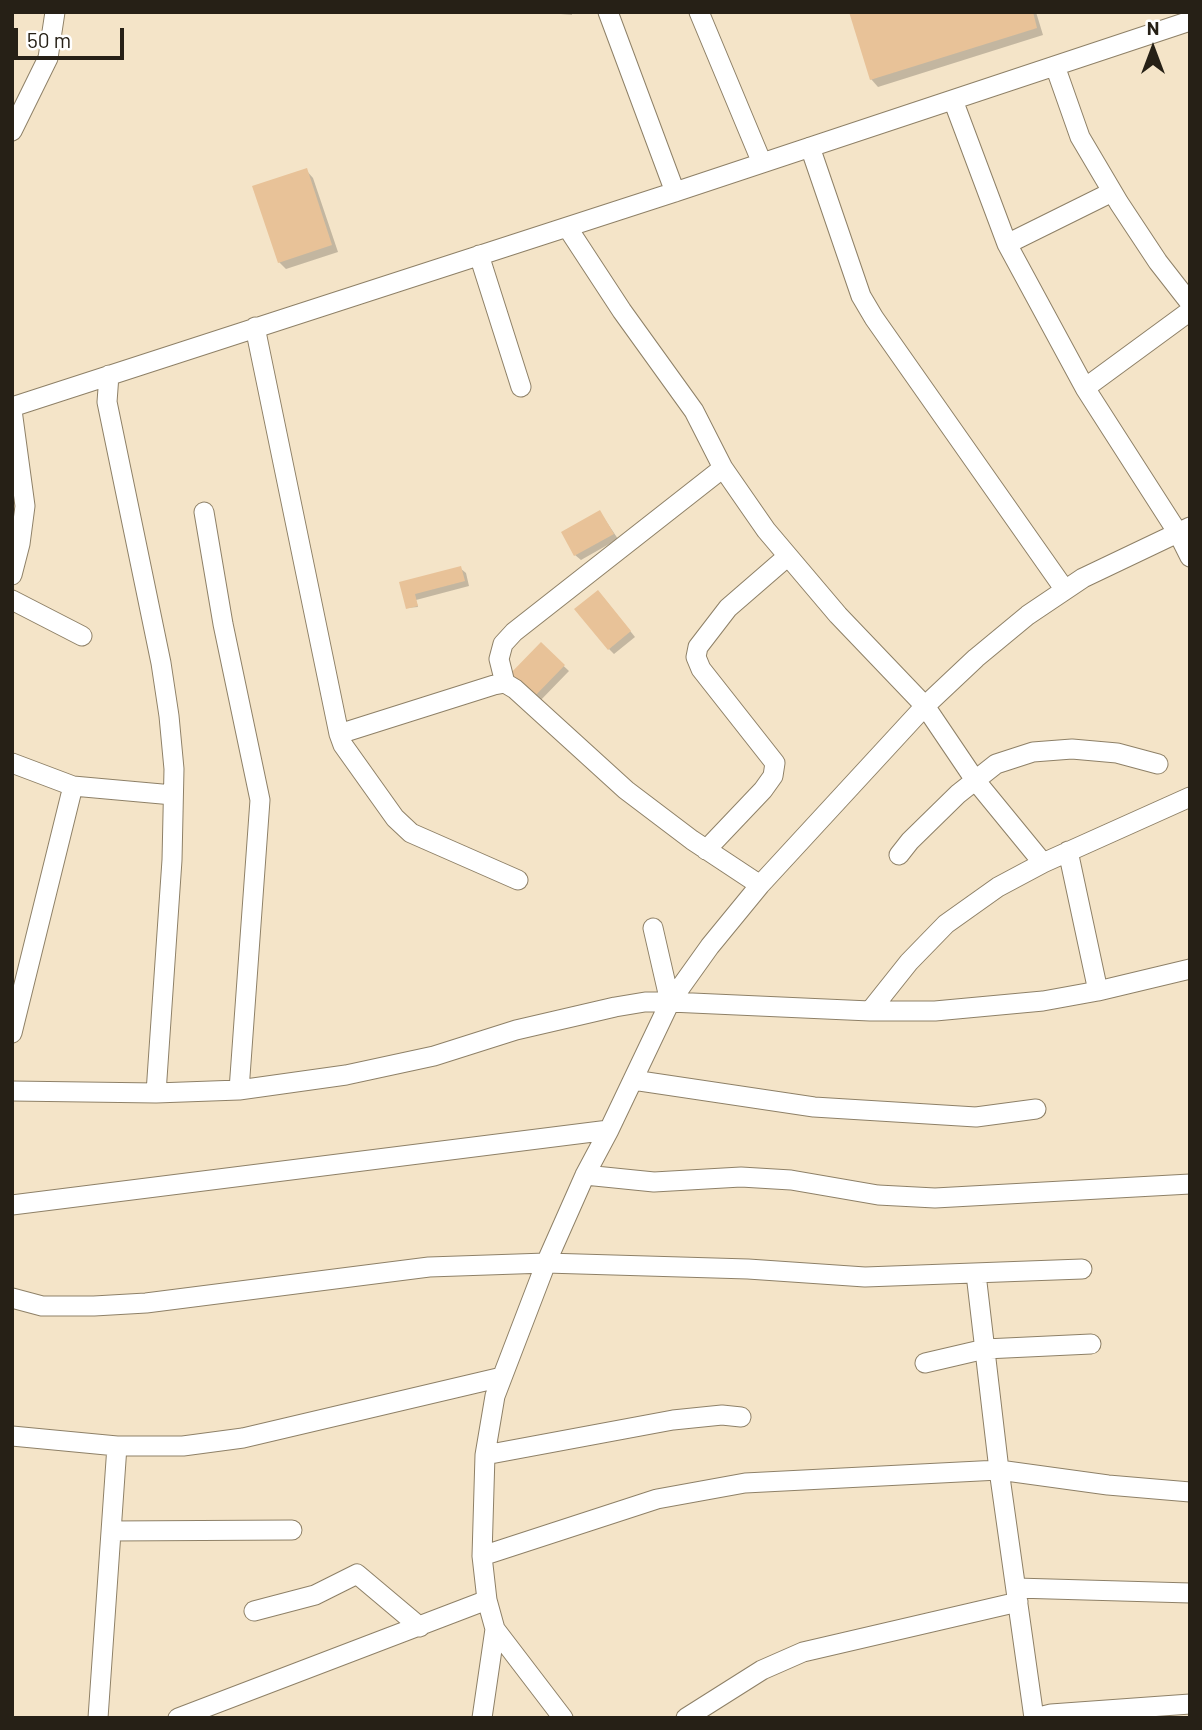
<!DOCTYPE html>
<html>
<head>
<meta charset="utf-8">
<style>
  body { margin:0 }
  #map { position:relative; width:1202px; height:1730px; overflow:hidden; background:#f4e4c8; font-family:Barlow,sans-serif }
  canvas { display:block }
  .frame { position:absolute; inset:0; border:14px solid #262016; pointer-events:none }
  .north { position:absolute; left:1118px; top:14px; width:70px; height:70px; -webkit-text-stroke:5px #fff; paint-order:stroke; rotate:0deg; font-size:19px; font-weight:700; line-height:28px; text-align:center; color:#262016 }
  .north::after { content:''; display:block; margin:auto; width:24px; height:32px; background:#262016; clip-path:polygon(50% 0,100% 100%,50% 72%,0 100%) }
  .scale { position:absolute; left:14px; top:28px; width:110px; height:32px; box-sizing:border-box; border:4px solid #262016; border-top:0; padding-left:9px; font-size:21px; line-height:24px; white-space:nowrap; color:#262016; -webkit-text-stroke:5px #fff; paint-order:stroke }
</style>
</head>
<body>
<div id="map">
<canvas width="1202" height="1730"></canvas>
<div class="frame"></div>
<div class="north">N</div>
<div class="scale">50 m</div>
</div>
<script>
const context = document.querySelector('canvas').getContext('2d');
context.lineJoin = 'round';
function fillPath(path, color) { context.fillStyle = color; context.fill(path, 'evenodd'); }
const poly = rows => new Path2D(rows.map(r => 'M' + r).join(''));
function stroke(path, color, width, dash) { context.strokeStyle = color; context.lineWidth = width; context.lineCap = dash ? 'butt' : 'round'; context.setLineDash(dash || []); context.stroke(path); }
const shadow = poly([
  [538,12,572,12,572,15],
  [851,12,1036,12,1043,35,878,87,871,79],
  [306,170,313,178,338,252,286,269,279,262],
  [600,512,618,539,581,560,575,555],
  [460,568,466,573,469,586,416,600,418,607,407,608,401,584],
  [603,597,635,637,614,654,609,649],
  [541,645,569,671,537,704,510,677]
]);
const building = poly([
  [849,12,1033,12,1037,28,870,80],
  [307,168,332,245,278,263,252,186],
  [600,510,614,534,574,556,561,532],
  [461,566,465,581,415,594,418,606,406,609,399,582],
  [598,590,631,631,608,650,574,609],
  [541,642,565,665,531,700,507,677]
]);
const minor = poly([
  [608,12,675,192],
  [699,12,762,163],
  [1055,66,1080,137,1119,203,1158,262,1190,303],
  [953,100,1007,244,1085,388,1178,533,1190,557],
  [12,131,48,58,55,12],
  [810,147,861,296,874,318,1065,590],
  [567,227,622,311,694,411,723,468,766,530,838,615,925,706,760,885,710,946,670,1002,870,1011,909,962,946,924,998,887,1043,863,1190,797],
  [1007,244,1112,192],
  [479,255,521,387],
  [255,327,339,734,343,745,395,818,411,833,518,880],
  [1085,388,1190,311],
  [12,407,675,192,1190,21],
  [12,410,25,506,20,544,12,575],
  [204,512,223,624,260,800,239,1090],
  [12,600,82,636],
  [505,683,499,659,503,644,514,632,723,468],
  [339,734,494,685,505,683,515,689,626,790,692,840,760,885],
  [12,763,73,786,173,795],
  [706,850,763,790,773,776,775,763,701,669,696,657,698,647,728,608,788,556],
  [1068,851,1098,991],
  [899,855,910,841,958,794,996,764,1033,752,1072,749,1117,753,1158,764],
  [1043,863,975,780,925,706,976,658,1028,615,1083,578,1190,527],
  [870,1011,935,1011,1043,1001,1098,991,1190,969],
  [12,1033,73,786],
  [633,1080,814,1107,976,1117,1036,1109],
  [12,1091,156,1093,172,860,174,769,169,716,161,663,107,402,109,375],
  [156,1093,239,1090,346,1075,434,1056,516,1030,615,1007,645,1002,670,1002],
  [585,1175,654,1182,741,1177,791,1180,878,1195,935,1198,1190,1184],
  [12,1205,609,1130],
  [976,1274,999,1470,1034,1718],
  [12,1298,42,1306,94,1306,146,1303,429,1267,546,1263,748,1269,865,1277,1082,1269],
  [925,1363,985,1349,1091,1344],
  [12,1436,117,1446,183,1446,243,1438,502,1377],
  [485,1455,673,1420,722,1415,741,1417],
  [111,1531,292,1530],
  [482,1556,657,1499,745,1483,999,1470,1108,1485,1190,1492],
  [1016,1588,1190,1593],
  [254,1611,315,1595,357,1574,420,1627],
  [98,1718,117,1446],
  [178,1718,487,1600],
  [482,1718,495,1629],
  [563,1718,495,1629,487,1600,482,1556,485,1455,495,1396,546,1263,585,1175,609,1130,670,1002,653,928],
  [686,1718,762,1670,803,1652,1018,1602],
  [1035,1718,1051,1714,1190,1704]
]);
fillPath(shadow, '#0003');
fillPath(building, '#e8c298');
stroke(minor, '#8e8067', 21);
stroke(minor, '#fff', 19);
</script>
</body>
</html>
